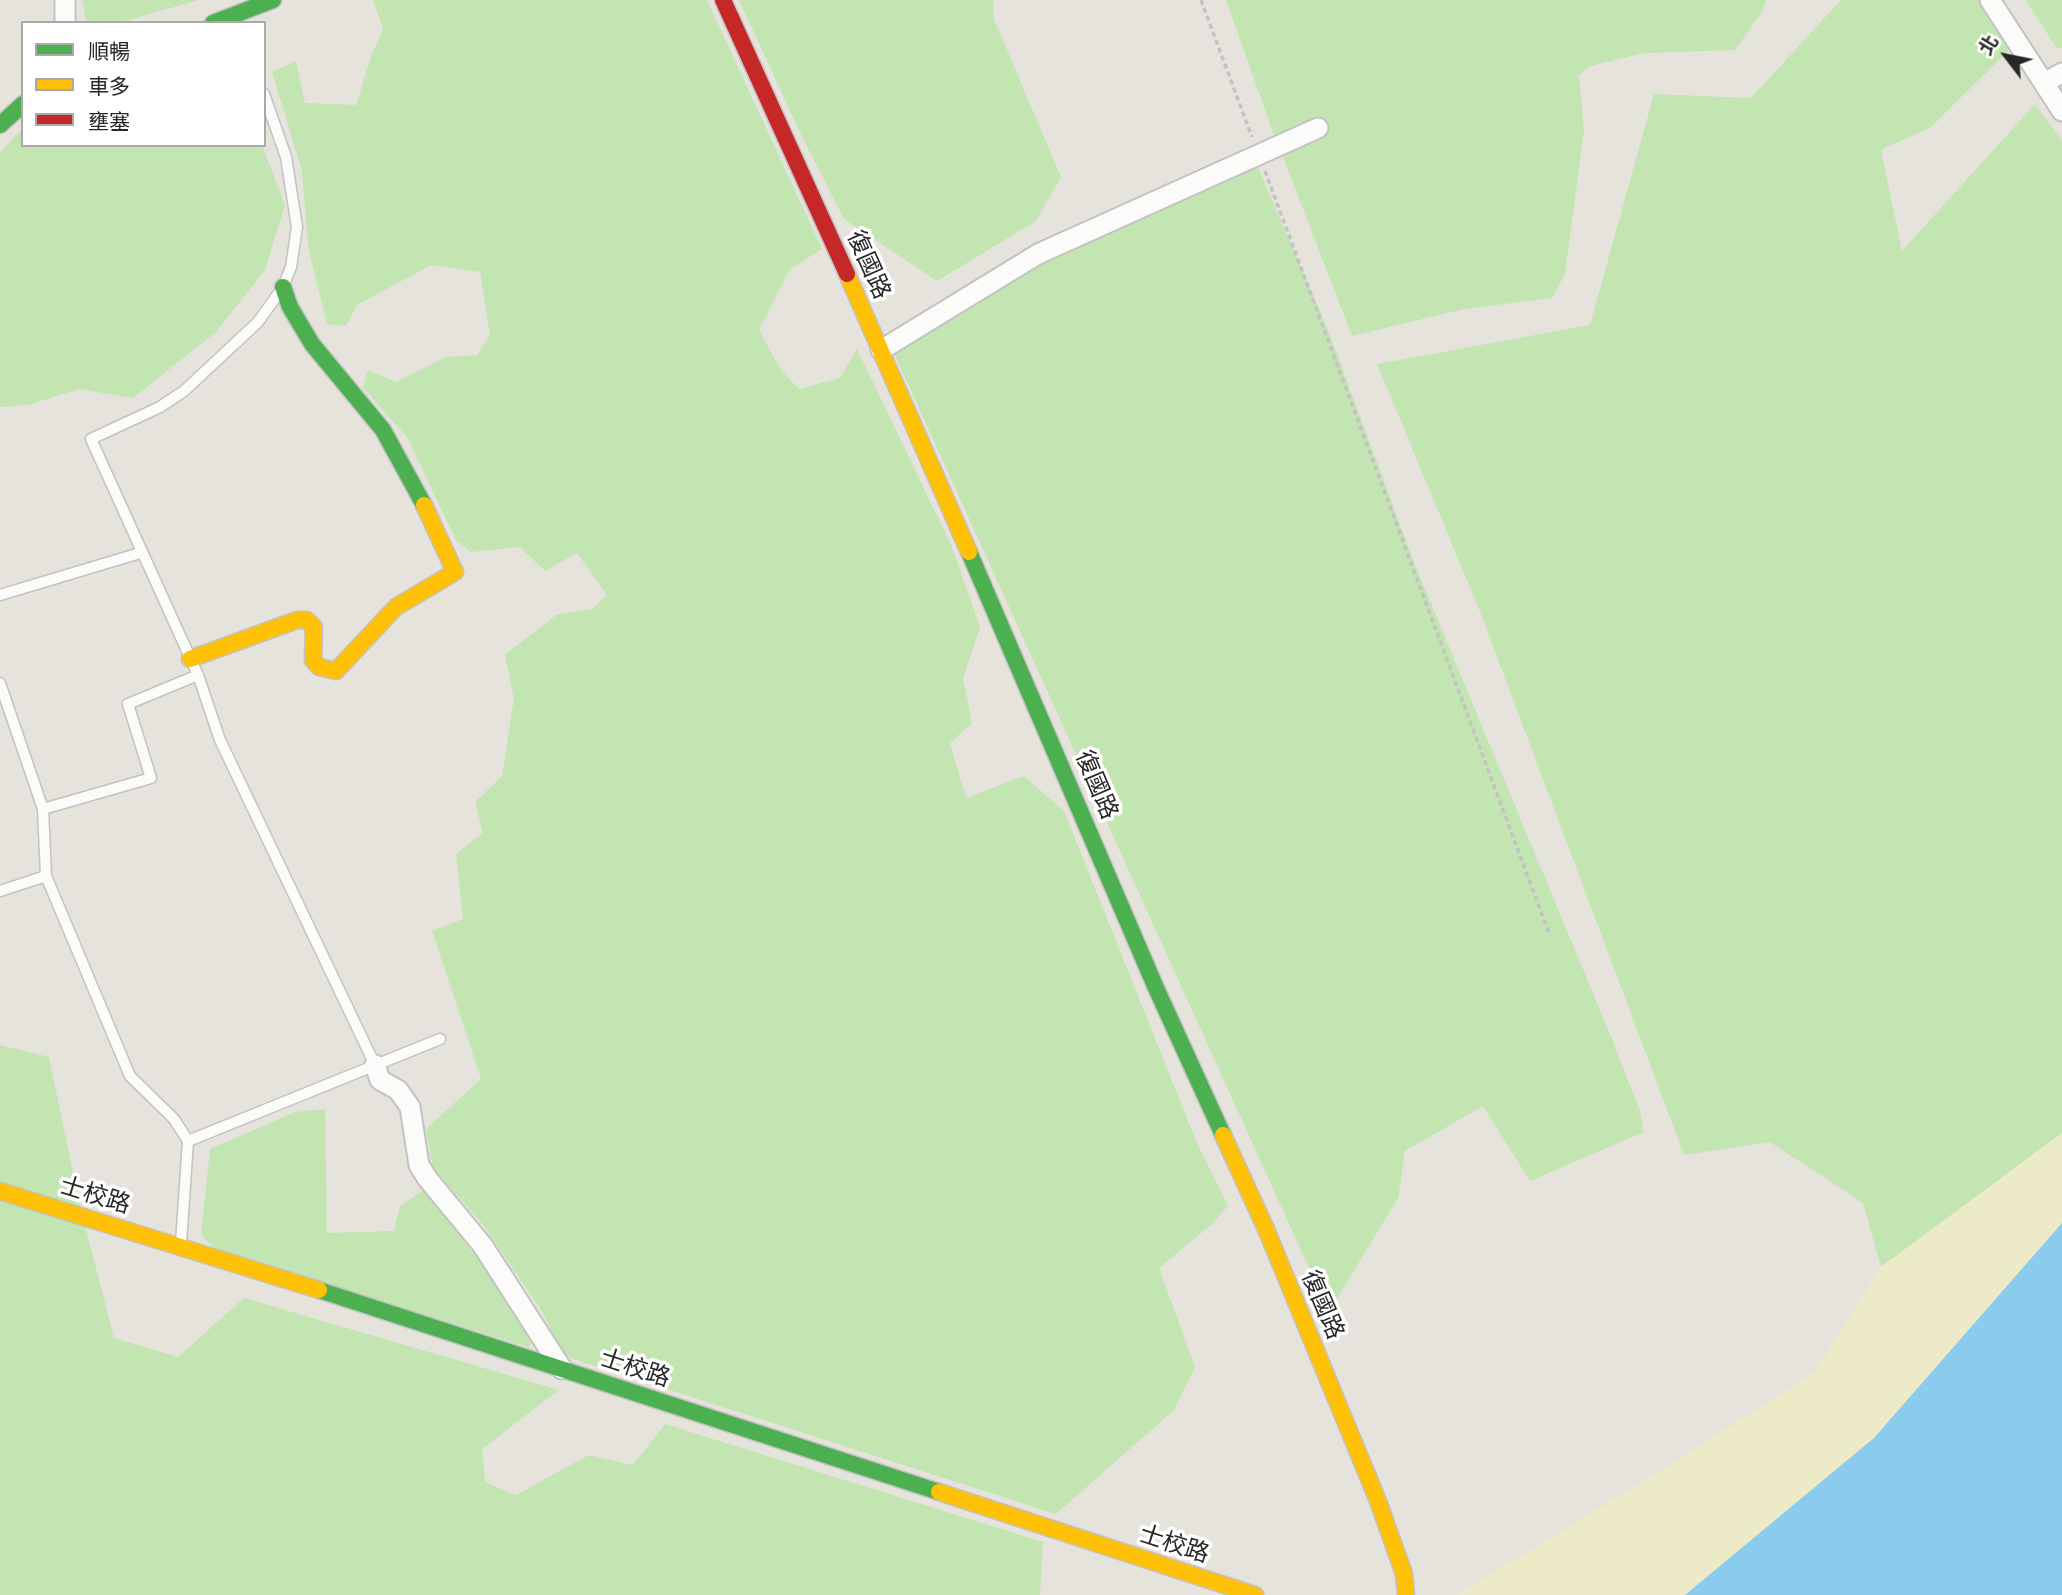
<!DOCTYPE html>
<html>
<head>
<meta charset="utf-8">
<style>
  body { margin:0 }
  #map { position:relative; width:2062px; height:1595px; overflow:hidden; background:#e6e3dc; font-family:Manrope,"Noto Sans TC",sans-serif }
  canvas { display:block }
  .legend { position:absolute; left:21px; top:21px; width:245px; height:126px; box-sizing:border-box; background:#fff; border:2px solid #a9a9a9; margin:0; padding:9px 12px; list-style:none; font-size:21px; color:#272727 }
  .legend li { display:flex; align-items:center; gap:14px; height:35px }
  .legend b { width:35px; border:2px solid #a9a9a9 }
  .north { position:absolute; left:1971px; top:21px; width:70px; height:70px; -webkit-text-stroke:5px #fff; paint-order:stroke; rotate:302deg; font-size:19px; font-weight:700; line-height:28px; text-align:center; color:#272727 }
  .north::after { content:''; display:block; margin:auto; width:24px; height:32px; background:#272727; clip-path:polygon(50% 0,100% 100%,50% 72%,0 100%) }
</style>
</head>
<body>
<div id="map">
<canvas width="2062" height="1595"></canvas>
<ul class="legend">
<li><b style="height:9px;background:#4caf50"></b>順暢</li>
<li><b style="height:9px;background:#ffc107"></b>車多</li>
<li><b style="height:9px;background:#c62828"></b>壅塞</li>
</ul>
<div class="north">北</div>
</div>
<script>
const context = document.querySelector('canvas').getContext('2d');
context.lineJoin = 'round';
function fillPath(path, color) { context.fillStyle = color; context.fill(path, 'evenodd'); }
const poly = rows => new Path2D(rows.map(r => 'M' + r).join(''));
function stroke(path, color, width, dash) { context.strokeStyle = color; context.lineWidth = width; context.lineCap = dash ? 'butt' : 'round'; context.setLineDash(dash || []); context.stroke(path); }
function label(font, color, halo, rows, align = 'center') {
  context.font = font + ' Manrope,"Noto Sans TC",sans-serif'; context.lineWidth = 7; context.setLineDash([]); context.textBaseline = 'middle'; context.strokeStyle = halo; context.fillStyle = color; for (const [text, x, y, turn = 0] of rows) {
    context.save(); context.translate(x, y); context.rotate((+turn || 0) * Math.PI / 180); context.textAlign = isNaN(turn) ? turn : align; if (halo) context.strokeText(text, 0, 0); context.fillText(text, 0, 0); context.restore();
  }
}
const green = poly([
  [82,0,199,0,118,23,87,23],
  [373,0,707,0,822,249,789,270,759,330,781,370,799,389,840,378,857,349,952,547,980,627,963,678,972,723,950,743,966,798,1024,776,1064,811,1196,1141,1228,1206,1212,1224,1159,1268,1195,1367,1174,1410,1056,1514,564,1356,540,1308,484,1226,433,1168,426,1129,481,1079,432,931,463,919,456,854,483,833,475,802,502,776,514,699,505,655,556,615,592,609,607,595,577,553,545,571,520,547,471,552,456,540,407,437,363,388,368,370,396,382,446,357,477,355,490,335,480,272,431,265,357,305,346,326,327,324,308,247,302,171,272,72,296,61,305,103,356,105,372,54,383,29],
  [739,0,993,0,994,19,1061,177,1036,221,937,281,844,219,804,141],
  [1226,0,1766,0,1762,12,1735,50,1644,53,1591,66,1579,75,1584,131,1565,274,1552,298,1464,309,1352,336,1283,157,1325,129,1318,116,1274,135],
  [1841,0,1981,0,2012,47,1931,127,1881,150,1902,251,2035,104,2062,141,2062,1133,1881,1267,1863,1203,1770,1142,1684,1155,1479,609,1377,364,1590,325,1654,94,1751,98],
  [2026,0,2062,0,2062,47,2057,49],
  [23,128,23,145,262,145,285,205,265,270,216,332,133,398,79,389,28,405,0,407,0,152],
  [1256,163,1329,332,1415,565,1612,1039,1640,1111,1644,1132,1530,1181,1483,1106,1405,1151,1398,1198,1329,1312,893,351,990,289],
  [0,1045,49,1057,79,1202,114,1338,178,1357,244,1298,559,1390,482,1449,485,1482,516,1495,589,1455,633,1465,665,1424,1043,1542,1040,1595,0,1595],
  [325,1109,327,1233,394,1231,400,1206,423,1190,477,1258,536,1340,528,1347,214,1248,201,1235,210,1149,295,1112]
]);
const sand = poly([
  [2062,1133,2062,1402,1844,1595,1457,1595,1680,1459,1816,1371,1881,1267]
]);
const water = poly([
  [2062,1223,2062,1595,1685,1595,1874,1438]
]);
const path = poly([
  [1201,0,1252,137],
  [1265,171,1550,936]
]);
const lane = poly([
  [264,94,286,157,297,227,291,267,283,287,258,322,184,391,160,407,91,439,198,675,220,740,375,1065],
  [0,595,140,553],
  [0,683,43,809],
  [46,876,43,809,151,778,128,704,198,675],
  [0,891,46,876,130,1076,174,1119,188,1141,181,1243],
  [188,1141,440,1039]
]);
const street = poly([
  [65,0,65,23],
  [1990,0,2062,111],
  [2044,83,2062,73],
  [881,350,1038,254,1318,128],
  [375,1065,380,1080,398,1090,410,1107,419,1165,427,1178,483,1246,562,1369]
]);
const fast = poly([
  [213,23,273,0],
  [0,125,23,104],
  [283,287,290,307,312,344,383,430,424,505],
  [969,552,1156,988,1223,1135],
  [319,1290,939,1492]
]);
const slow = poly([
  [847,274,969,552],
  [190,659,297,620,307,620,314,627,313,660,319,667,336,671,396,607,455,572,424,505],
  [1223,1135,1266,1229,1378,1501,1404,1574,1406,1595],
  [0,1191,319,1290],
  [939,1492,1255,1595]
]);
const jam = poly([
  [723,0,847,274]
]);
const streetNames = [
  ["復國路",868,265,66],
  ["復國路",1096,785,67],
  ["士校路",95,1196,17],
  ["復國路",1322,1305,67],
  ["士校路",635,1369,18],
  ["士校路",1174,1545,18]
];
fillPath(green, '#c2e5b2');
fillPath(sand, '#edeac8');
fillPath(water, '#8acbee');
stroke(lane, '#c3c2c2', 13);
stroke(street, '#c3c2c2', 23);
stroke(fast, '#c3c2c2', 19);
stroke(slow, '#c3c2c2', 19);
stroke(jam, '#c3c2c2', 19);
stroke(path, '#c4c3c2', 3.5, [5, 3.5]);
stroke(lane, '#fbfbfa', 10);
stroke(street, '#fbfbfa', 19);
stroke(fast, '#4caf50', 16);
stroke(slow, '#ffc107', 16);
stroke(jam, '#c62828', 16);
label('24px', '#272727', '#fff', streetNames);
</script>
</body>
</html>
